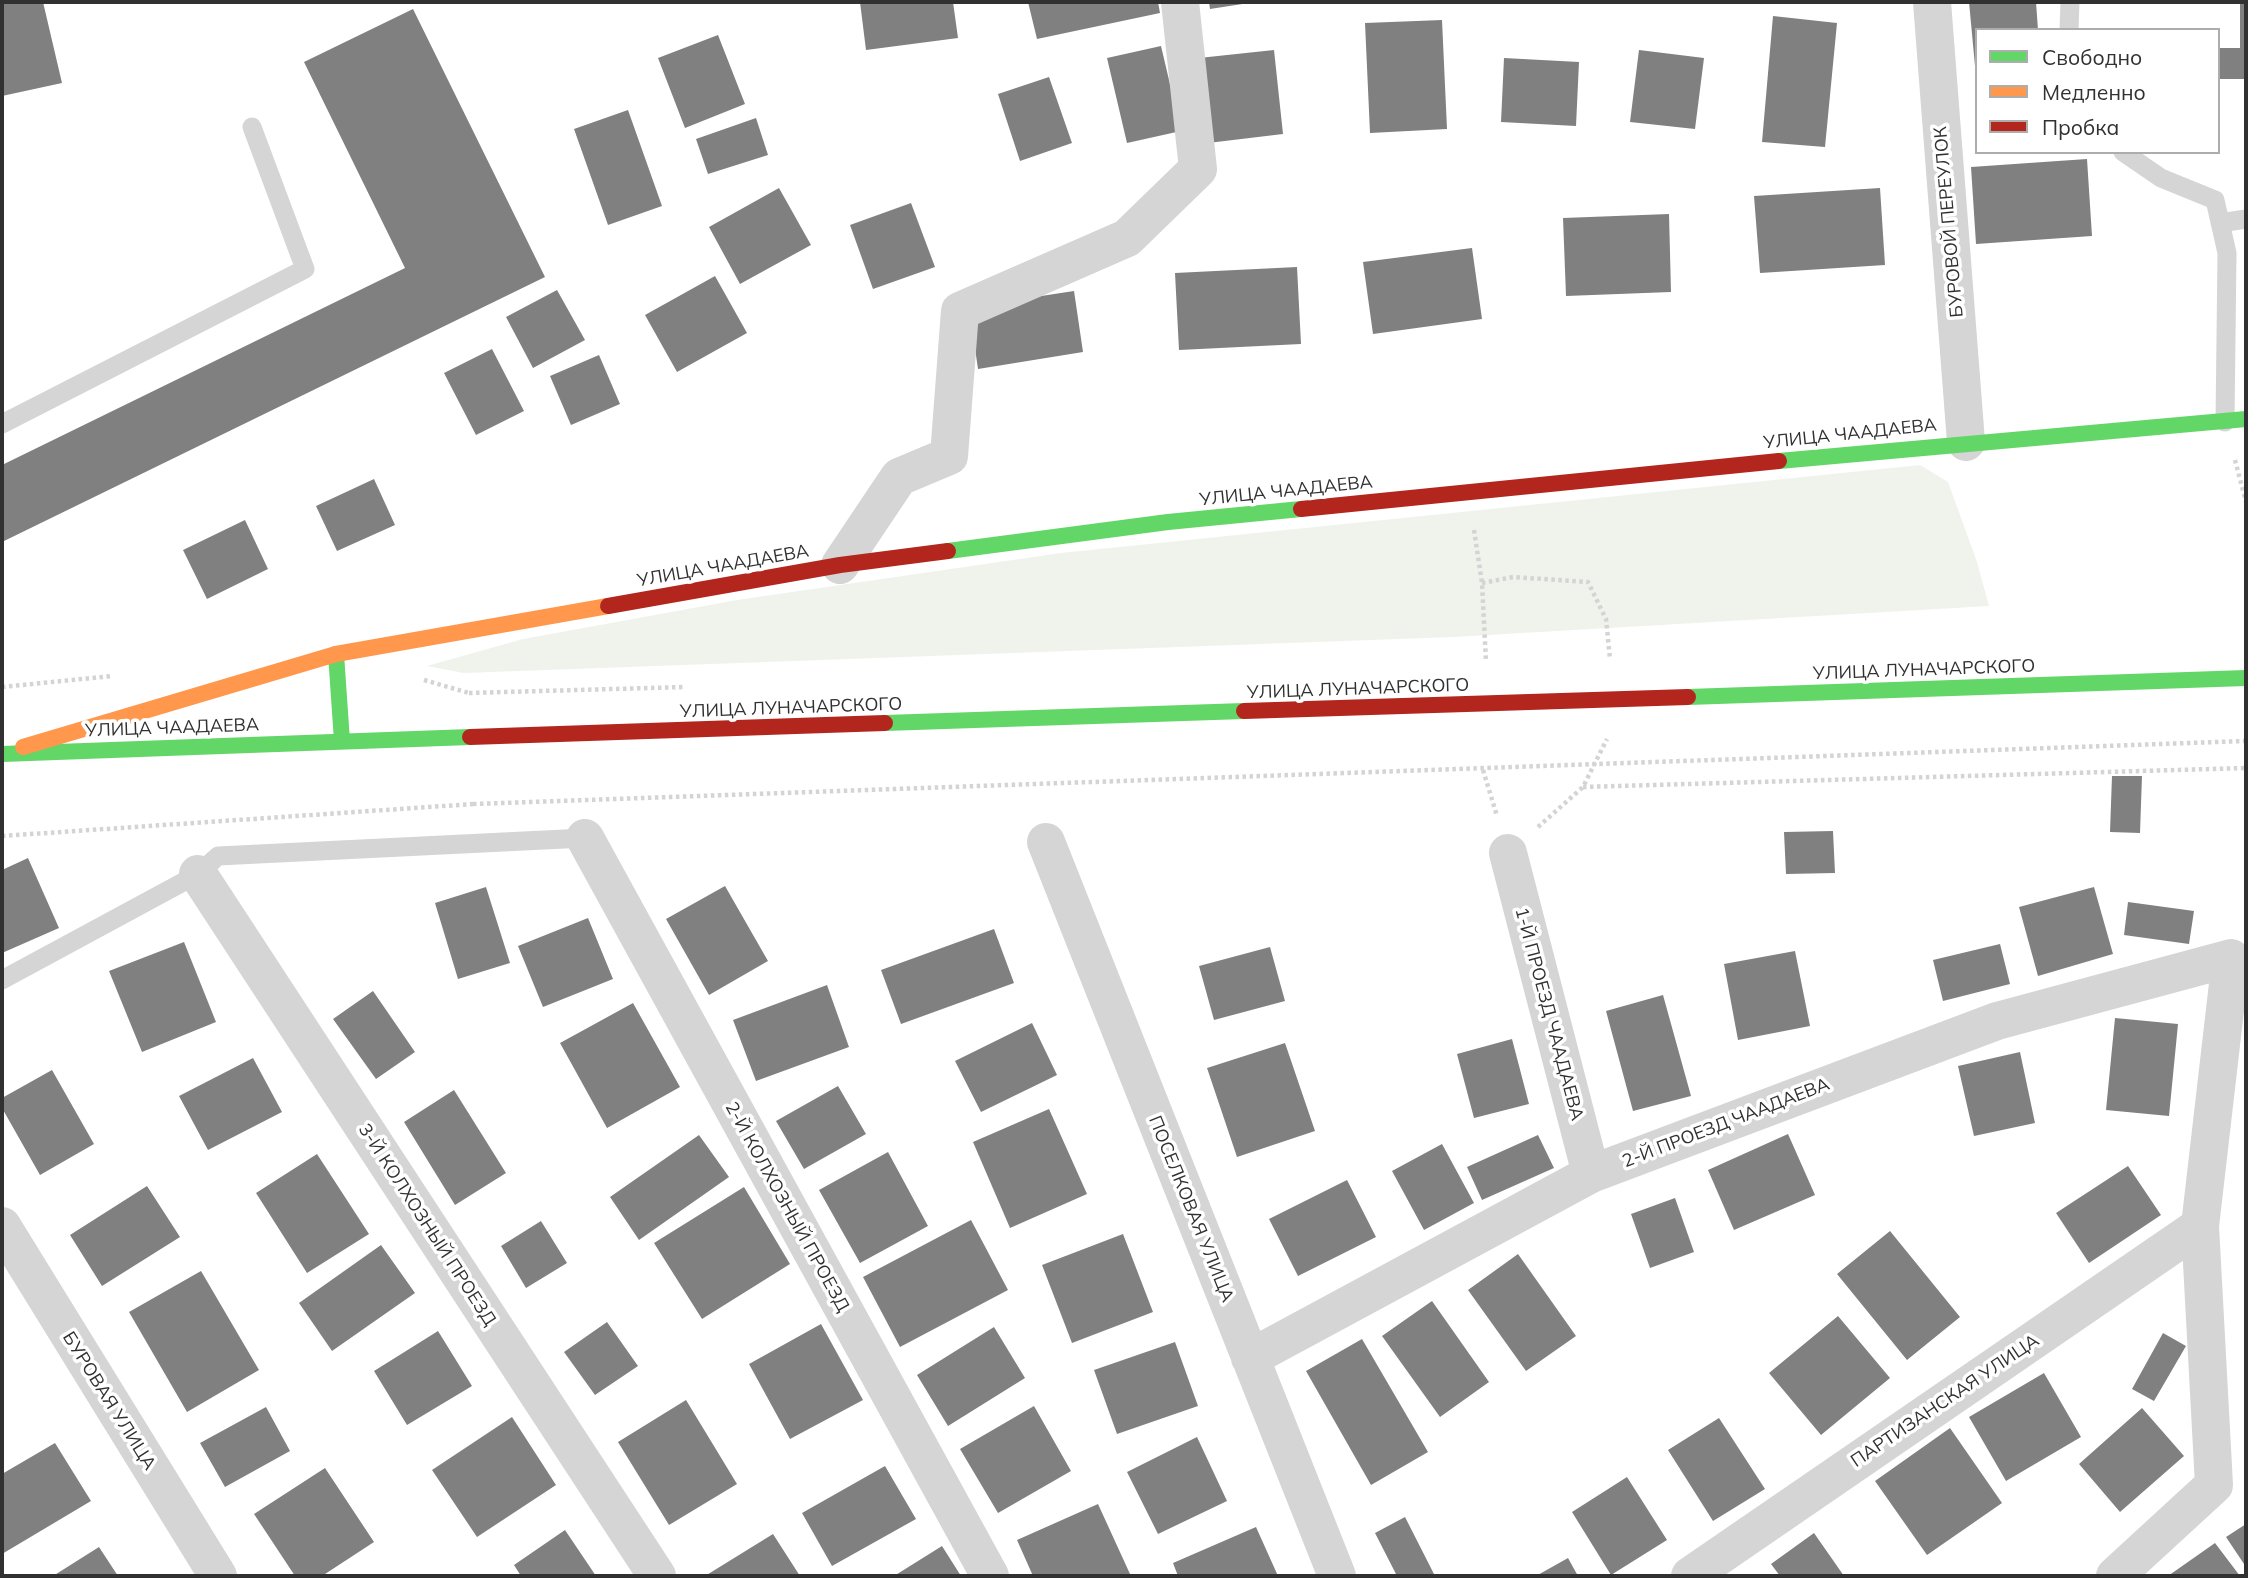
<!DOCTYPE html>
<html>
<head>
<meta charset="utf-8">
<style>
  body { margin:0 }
  #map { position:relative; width:2248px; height:1578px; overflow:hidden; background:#fff; font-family:Mulish,sans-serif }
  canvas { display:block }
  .frame { position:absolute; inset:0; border:4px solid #313131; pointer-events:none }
  .legend { position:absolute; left:1975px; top:28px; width:245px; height:126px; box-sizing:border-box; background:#fff; border:2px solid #adadad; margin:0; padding:9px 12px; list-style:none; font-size:21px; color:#313131 }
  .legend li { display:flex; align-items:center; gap:14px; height:35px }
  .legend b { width:35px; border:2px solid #adadad }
</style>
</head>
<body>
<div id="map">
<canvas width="2248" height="1578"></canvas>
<div class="frame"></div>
<ul class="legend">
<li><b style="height:9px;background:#63d668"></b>Свободно</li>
<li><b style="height:9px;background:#ff974d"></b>Медленно</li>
<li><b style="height:9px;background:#b3261e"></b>Пробка</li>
</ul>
</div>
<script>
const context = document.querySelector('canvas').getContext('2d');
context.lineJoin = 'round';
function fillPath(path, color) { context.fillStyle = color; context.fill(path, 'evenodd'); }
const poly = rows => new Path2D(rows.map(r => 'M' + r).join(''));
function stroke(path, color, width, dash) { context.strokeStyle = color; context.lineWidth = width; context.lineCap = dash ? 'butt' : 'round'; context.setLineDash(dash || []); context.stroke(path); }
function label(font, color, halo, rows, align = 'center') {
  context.font = font + ' Mulish,sans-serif'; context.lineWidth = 7; context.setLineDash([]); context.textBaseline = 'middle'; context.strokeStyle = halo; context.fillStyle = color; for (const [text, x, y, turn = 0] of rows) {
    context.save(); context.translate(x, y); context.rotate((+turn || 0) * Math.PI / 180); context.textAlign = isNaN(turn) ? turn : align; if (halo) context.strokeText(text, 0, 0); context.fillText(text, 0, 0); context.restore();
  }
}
const green = poly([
  [1920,465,1948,482,1977,562,1989,606,1453,637,464,673,427,666,523,639,737,600,1061,553]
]);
const building = poly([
  [2,2,43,2,62,83,2,96],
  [860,2,953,2,958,38,866,50],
  [1028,2,1158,2,1160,13,1037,39],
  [1209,2,1249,2,1249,3,1210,9],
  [1969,2,2036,2,2038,30,1977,30,1977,87],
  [2240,2,2246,2,2246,79,2218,79,2218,48,2240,48],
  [413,9,545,277,2,542,2,465,405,268,304,62],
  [1773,16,1837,23,1825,147,1762,142],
  [1442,20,1447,129,1370,133,1365,23],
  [718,35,745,104,685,128,658,58],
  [1161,46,1181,131,1127,143,1107,58],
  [1274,50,1283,134,1208,143,1199,58],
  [1639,50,1704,58,1695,129,1630,122],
  [1504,58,1579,62,1576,126,1501,122],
  [1049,77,1072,143,1020,161,998,94],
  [628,110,662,206,608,225,574,129],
  [756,118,768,155,708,174,696,139],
  [2087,159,2092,236,1976,244,1971,167],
  [779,188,811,245,740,284,709,227],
  [1880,188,1885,265,1760,273,1754,196],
  [911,203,935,267,873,289,850,225],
  [1669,214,1671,292,1566,296,1563,218],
  [1472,248,1482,319,1373,334,1363,262],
  [1297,267,1301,344,1179,350,1175,273],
  [715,276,747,333,677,372,645,315],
  [557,290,585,340,533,368,506,317],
  [1074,291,1083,352,978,369,969,307],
  [492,349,524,411,476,435,444,373],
  [599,355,620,404,571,425,550,376],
  [374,479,395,525,337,551,316,506],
  [245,520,268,569,207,599,183,550],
  [2112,776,2142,776,2140,833,2110,832],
  [1833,831,1835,873,1786,874,1784,832],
  [28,858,59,928,2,953,2,870],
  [725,886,768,961,709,995,666,919],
  [486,887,510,963,458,979,435,903],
  [2094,887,2113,954,2038,976,2019,907],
  [2128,902,2194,911,2189,944,2124,935],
  [588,918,613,979,543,1007,518,946],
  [994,929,1014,983,901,1024,881,970],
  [184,942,216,1022,142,1052,109,971],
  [2000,944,2010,984,1943,1001,1933,960],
  [1270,947,1285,1001,1214,1020,1199,966],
  [1795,951,1810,1026,1738,1040,1724,964],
  [827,985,849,1047,756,1081,733,1020],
  [373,991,415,1052,376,1079,333,1019],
  [1663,995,1691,1096,1633,1111,1606,1011],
  [633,1003,680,1087,607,1128,560,1043],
  [2115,1018,2178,1024,2169,1116,2106,1110],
  [1032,1023,1057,1075,981,1112,955,1061],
  [1512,1039,1529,1104,1474,1118,1457,1054],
  [1285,1043,1315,1131,1237,1157,1207,1068],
  [2020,1052,2035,1123,1974,1136,1958,1066],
  [253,1058,282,1112,208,1150,179,1096],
  [52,1070,94,1144,40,1175,2,1108,2,1098],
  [838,1086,866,1134,804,1169,776,1121],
  [454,1090,506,1173,455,1205,404,1122],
  [1049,1109,1087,1194,1010,1228,973,1142],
  [1788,1134,1815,1195,1734,1230,1708,1170],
  [699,1135,729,1177,639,1240,610,1197],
  [1538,1135,1554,1168,1482,1200,1467,1167],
  [1442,1144,1474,1203,1424,1230,1392,1171],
  [888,1152,928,1226,860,1263,819,1190],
  [317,1154,369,1234,307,1273,256,1193],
  [2128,1166,2161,1215,2089,1263,2056,1213],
  [1347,1180,1376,1237,1298,1276,1269,1219],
  [147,1186,180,1237,102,1286,70,1235],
  [744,1187,790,1264,702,1319,654,1243],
  [1675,1198,1694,1252,1650,1268,1631,1214],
  [971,1220,1008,1290,900,1347,863,1277],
  [541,1221,567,1263,526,1288,501,1246],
  [1890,1231,1960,1317,1907,1360,1837,1274],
  [1123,1234,1153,1312,1072,1343,1042,1265],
  [381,1245,415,1293,332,1351,299,1303],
  [1518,1254,1576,1336,1526,1371,1468,1290],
  [201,1271,259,1370,187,1412,129,1312],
  [1432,1301,1489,1382,1440,1417,1382,1336],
  [1838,1316,1890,1378,1821,1435,1769,1373],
  [607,1322,638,1366,595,1395,564,1352],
  [821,1324,863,1400,790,1439,749,1364],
  [994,1327,1025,1378,948,1426,917,1375],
  [438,1331,472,1386,407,1425,374,1371],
  [2163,1333,2186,1346,2154,1401,2132,1389],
  [1362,1339,1428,1452,1371,1485,1306,1371],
  [1175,1342,1198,1406,1117,1434,1094,1370],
  [2044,1373,2081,1437,2006,1481,1969,1417],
  [686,1400,737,1484,669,1525,618,1442],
  [1034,1406,1071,1471,998,1513,960,1449],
  [266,1407,290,1451,225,1487,200,1443],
  [2142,1408,2184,1456,2120,1512,2079,1464],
  [512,1417,556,1485,477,1537,432,1470],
  [1719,1418,1765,1489,1713,1521,1668,1450],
  [1950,1428,2002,1503,1927,1555,1875,1481],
  [1197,1437,1227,1501,1158,1534,1127,1472],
  [55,1443,91,1501,2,1554,2,1474],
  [885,1466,916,1519,832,1566,802,1513],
  [325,1468,374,1542,322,1576,295,1576,254,1514],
  [1627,1477,1667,1540,1611,1575,1572,1512],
  [1098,1504,1130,1574,1033,1576,1017,1540],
  [1405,1517,1435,1576,1397,1576,1375,1533],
  [2246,1524,2246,1567,2226,1537],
  [1256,1527,1278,1576,1178,1576,1173,1563],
  [565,1530,596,1576,521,1576,514,1565],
  [1814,1533,1844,1576,1780,1576,1771,1564],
  [773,1534,800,1576,705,1576],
  [2215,1543,2240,1576,2168,1576],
  [942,1546,961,1576,894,1576],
  [99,1547,118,1576,53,1576],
  [1568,1558,1578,1576,1536,1576]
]);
const path = poly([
  [2235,460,2246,502],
  [1474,530,1482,583,1486,661],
  [1482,583,1513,577,1588,582,1606,619,1610,659],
  [424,680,469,693],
  [2,687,112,676],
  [1483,770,1497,816],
  [1583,787,2246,768],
  [1538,827,1583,787,1607,739],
  [2,836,473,804]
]);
const lane = poly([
  [2069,30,2070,2],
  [2123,152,2161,178,2215,200,2227,253,2225,422],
  [2220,223,2246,219],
  [2,424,305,269,252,127],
  [2,980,198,874,218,856,585,838]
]);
const street = poly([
  [1932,2,1966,442],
  [840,565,899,477,949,456,960,311,1127,238,1198,169,1180,2],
  [585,838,990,1576],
  [1046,842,1337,1576],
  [1508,853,1591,1174],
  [198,874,657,1576],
  [2,1226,218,1576],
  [1250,1358,1591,1174,1997,1021,2231,958,2200,1226,2214,1485,2115,1576],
  [1690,1576,2200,1226]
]);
const fast = poly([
  [1779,461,2246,419],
  [948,551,1168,522,1301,509],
  [336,654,342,741],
  [2,754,470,737]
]);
const slow = poly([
  [23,747,336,654,608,606]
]);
const jam = poly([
  [1301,509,1779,461],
  [608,606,840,565,948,551]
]);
const pathBridge = poly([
  [469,693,685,687],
  [473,804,2246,741]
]);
const fastBridge = poly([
  [1688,697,2246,678],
  [885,723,1244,711]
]);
const jamBridge = poly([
  [1244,711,1688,697],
  [470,737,885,723]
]);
const streetNames = [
  ["БУРОВОЙ ПЕРЕУЛОК",1949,222,-95],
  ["УЛИЦА ЧААДАЕВА",1850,434,-6],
  ["УЛИЦА ЧААДАЕВА",1286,491,-6],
  ["УЛИЦА ЧААДАЕВА",723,566,-10],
  ["УЛИЦА ЛУНАЧАРСКОГО",1924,670,-2],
  ["УЛИЦА ЛУНАЧАРСКОГО",1358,689,-2],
  ["УЛИЦА ЛУНАЧАРСКОГО",791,708,-2],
  ["УЛИЦА ЧААДАЕВА",172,728,-2],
  ["1-Й ПРОЕЗД ЧААДАЕВА",1549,1014,75],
  ["2-Й ПРОЕЗД ЧААДАЕВА",1726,1123,-21],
  ["2-Й КОЛХОЗНЫЙ ПРОЕЗД",787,1207,61],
  ["ПОСЕЛКОВАЯ УЛИЦА",1191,1209,68],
  ["3-Й КОЛХОЗНЫЙ ПРОЕЗД",427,1225,57],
  ["БУРОВАЯ УЛИЦА",109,1401,58],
  ["ПАРТИЗАНСКАЯ УЛИЦА",1945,1401,-34]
];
fillPath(green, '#f0f3ec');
fillPath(building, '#808080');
stroke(path, '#d4d4d4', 4.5, [3.5, 3.5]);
stroke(lane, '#d5d5d5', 19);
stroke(street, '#d5d5d5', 38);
stroke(fast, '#63d668', 16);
stroke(slow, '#ff974d', 16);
stroke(jam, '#b3261e', 16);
stroke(pathBridge, '#d4d4d4', 4.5, [3.5, 3.5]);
stroke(fastBridge, '#63d668', 16);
stroke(jamBridge, '#b3261e', 16);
label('18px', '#313131', '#fff', streetNames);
</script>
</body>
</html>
